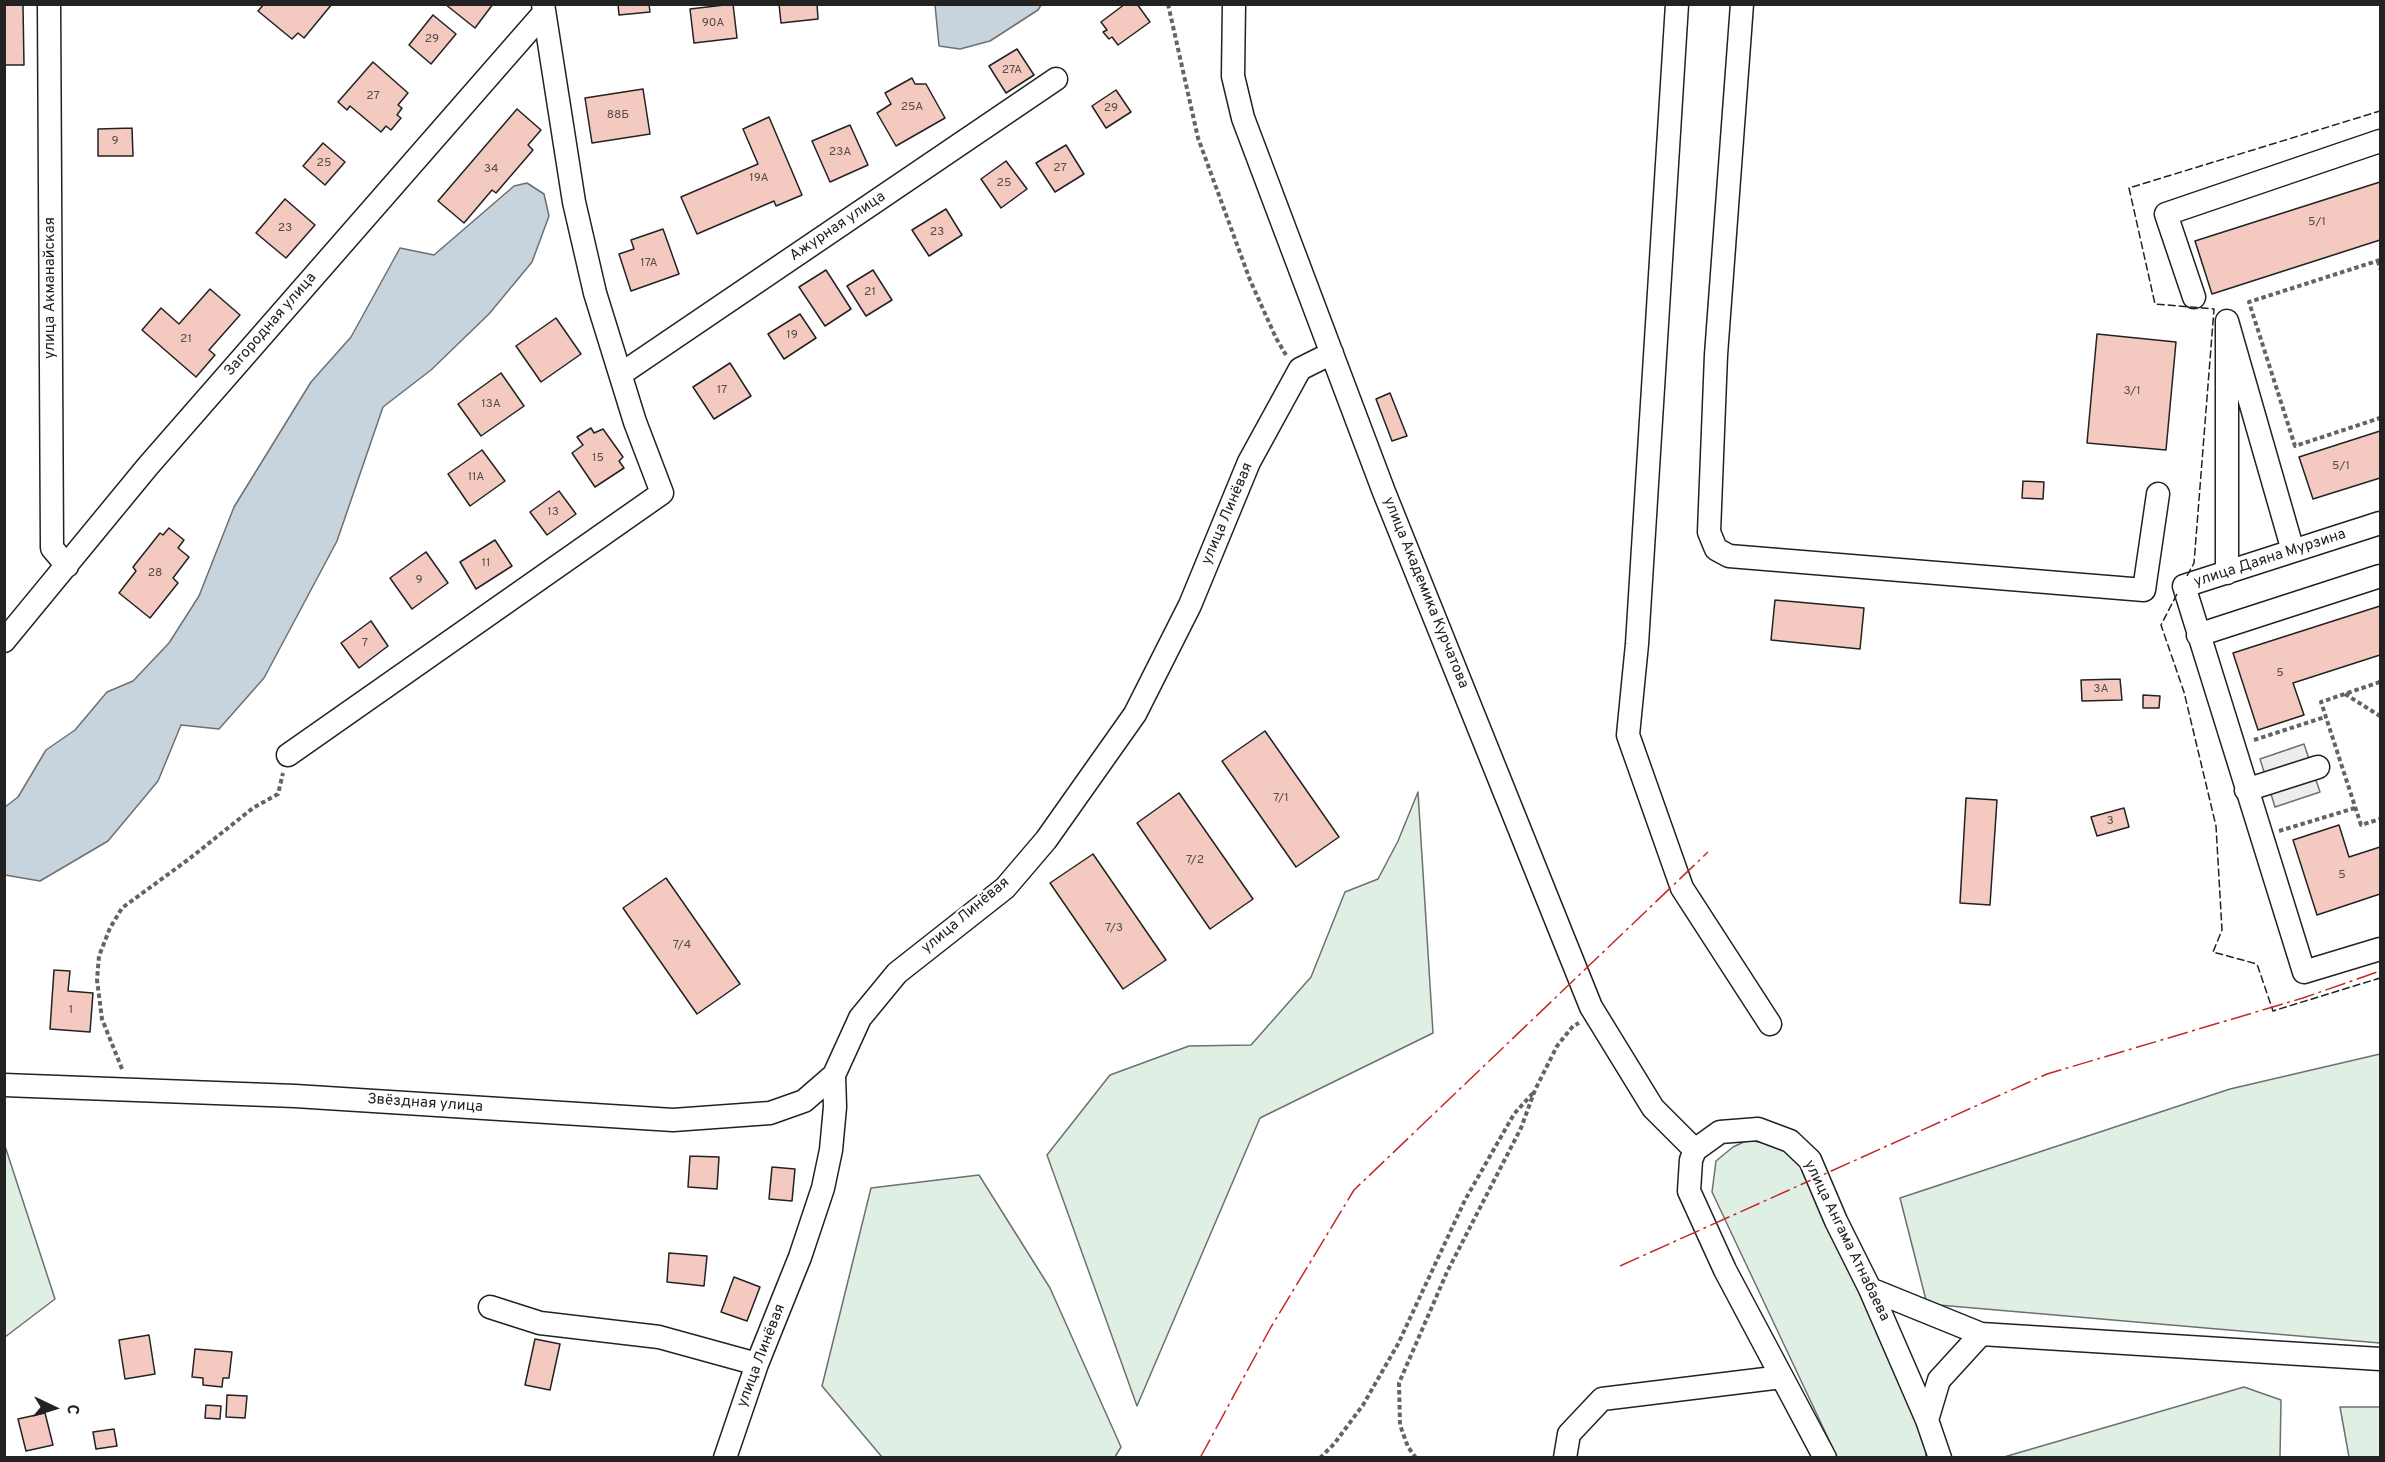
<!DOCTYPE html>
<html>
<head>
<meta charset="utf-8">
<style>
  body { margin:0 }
  #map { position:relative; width:2385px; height:1462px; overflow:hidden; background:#fff; font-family:Overpass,sans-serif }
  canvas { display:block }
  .frame { position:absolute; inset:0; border:6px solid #222; pointer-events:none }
  .north { position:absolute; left:24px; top:1378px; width:60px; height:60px; -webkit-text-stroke:4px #fff; paint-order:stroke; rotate:94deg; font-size:16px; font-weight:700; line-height:24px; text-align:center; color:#222 }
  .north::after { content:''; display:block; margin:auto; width:21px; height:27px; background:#222; clip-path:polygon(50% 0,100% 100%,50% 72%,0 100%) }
</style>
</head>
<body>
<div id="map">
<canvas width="2385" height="1462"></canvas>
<div class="frame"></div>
<div class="north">С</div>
</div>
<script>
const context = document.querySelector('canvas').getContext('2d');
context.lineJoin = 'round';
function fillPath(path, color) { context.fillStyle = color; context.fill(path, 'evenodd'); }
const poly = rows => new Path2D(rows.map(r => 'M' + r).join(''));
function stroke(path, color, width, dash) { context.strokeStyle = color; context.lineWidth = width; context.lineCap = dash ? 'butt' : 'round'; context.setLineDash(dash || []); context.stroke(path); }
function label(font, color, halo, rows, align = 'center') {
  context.font = font + ' Overpass,sans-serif'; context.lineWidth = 4.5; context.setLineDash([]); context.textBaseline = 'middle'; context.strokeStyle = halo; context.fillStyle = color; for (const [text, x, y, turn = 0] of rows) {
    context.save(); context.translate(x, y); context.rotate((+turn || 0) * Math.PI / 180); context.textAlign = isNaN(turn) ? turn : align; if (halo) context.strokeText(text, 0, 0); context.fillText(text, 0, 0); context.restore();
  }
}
const green = poly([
  [1418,792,1433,1033,1260,1118,1137,1406,1047,1155,1110,1075,1189,1046,1251,1045,1311,977,1345,892,1378,879,1398,841,1418,792],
  [2380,1054,2380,1343,1927,1304,1900,1198,2230,1089,2380,1054],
  [1748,1140,1781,1146,1799,1162,1925,1436,1926,1457,1837,1457,1712,1192,1716,1161,1733,1147,1748,1140],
  [4,1143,55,1299,5,1337,4,1337,4,1143],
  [979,1175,1050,1288,1121,1447,1115,1457,882,1457,822,1386,871,1188,979,1175],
  [2244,1387,2281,1400,2280,1457,2004,1457,2244,1387],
  [2340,1407,2380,1407,2380,1457,2349,1457,2340,1407]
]);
const parking = poly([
  [2304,744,2320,792,2275,807,2260,759,2304,744]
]);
const water = poly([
  [935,5,935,4,1041,5,1038,10,990,41,960,49,939,46,935,5],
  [527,183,544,194,549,216,532,262,489,314,431,370,383,407,337,541,264,678,219,729,181,725,158,781,108,841,40,881,5,875,5,807,18,797,46,750,75,730,107,692,133,681,169,643,199,596,234,507,311,382,351,337,400,248,434,255,514,186,527,183]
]);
const building = poly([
  [264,4,332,4,304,38,298,33,292,39,258,11,264,4],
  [445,4,493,4,475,28,445,4],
  [618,4,649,4,650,12,619,15,618,4],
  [733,4,737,38,694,43,690,9,733,4],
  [779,4,817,4,818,19,781,23,779,4],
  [1125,4,1137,4,1150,22,1118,45,1112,37,1109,39,1103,32,1107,30,1101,22,1125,4],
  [4,5,23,5,24,65,4,65,4,5],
  [433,15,456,34,431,64,409,45,433,15],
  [1017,49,1034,75,1006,93,989,66,1017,49],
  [373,62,408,93,398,105,402,108,397,115,401,118,391,130,386,126,381,132,350,106,347,110,338,102,373,62],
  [912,78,915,84,926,84,945,118,896,146,877,113,891,104,885,93,912,78],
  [643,89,650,134,592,143,585,98,643,89],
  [1116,90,1131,112,1106,128,1092,106,1116,90],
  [517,109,541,130,528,145,533,150,496,193,492,190,464,223,438,201,517,109],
  [769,117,802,195,776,206,774,201,697,234,681,197,758,164,743,129,769,117],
  [850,125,868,165,830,182,812,141,850,125],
  [132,128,133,156,98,156,98,129,132,128],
  [323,143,345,162,325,185,303,166,323,143],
  [1066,145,1084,174,1055,192,1036,163,1066,145],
  [1006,161,1027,189,1001,208,981,179,1006,161],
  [2380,182,2380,240,2212,294,2195,241,2380,182],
  [285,199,315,225,286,258,256,233,285,199],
  [946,209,962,235,929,256,912,230,946,209],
  [663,229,679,274,631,291,619,254,634,249,631,240,663,229],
  [826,270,851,309,825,326,799,287,826,270],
  [873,270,892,300,866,316,847,286,873,270],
  [210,289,240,315,209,350,215,355,196,377,142,330,161,308,179,324,210,289],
  [800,314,816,338,784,359,768,334,800,314],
  [556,318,581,354,541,382,516,346,556,318],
  [2097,334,2176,342,2166,450,2087,443,2097,334],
  [730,363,751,396,714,419,693,387,730,363],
  [501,373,524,406,481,436,458,404,501,373],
  [1390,393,1407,436,1392,441,1376,399,1390,393],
  [591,428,594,433,603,429,623,457,619,461,624,468,595,487,572,453,583,445,577,437,591,428],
  [2380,431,2380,478,2313,499,2299,457,2380,431],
  [482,450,505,481,470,506,448,474,482,450],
  [2023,481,2044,482,2043,499,2022,498,2023,481],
  [559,491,576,514,547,535,530,512,559,491],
  [169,528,184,540,178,548,189,557,173,578,178,583,150,618,119,593,136,571,133,567,160,533,163,535,169,528],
  [495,540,512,566,476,589,460,562,495,540],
  [426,552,448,583,412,609,390,578,426,552],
  [1775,600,1864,608,1860,649,1771,640,1775,600],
  [2380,606,2380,655,2293,683,2304,715,2258,730,2233,653,2380,606],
  [371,621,388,646,359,668,341,643,371,621],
  [2120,679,2122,700,2082,701,2081,680,2120,679],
  [2143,695,2160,696,2159,708,2143,708,2143,695],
  [1265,731,1339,837,1296,867,1222,761,1265,731],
  [1179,793,1253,899,1210,929,1137,823,1179,793],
  [1966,798,1997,800,1990,905,1960,903,1966,798],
  [2124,808,2129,827,2097,836,2091,817,2124,808],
  [2339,825,2349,857,2380,847,2380,894,2317,915,2293,840,2339,825],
  [1093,854,1166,960,1123,989,1050,883,1093,854],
  [666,878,740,984,697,1014,623,908,666,878],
  [54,970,70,971,68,991,93,993,90,1032,50,1029,54,970],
  [690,1156,719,1157,717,1189,688,1187,690,1156],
  [772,1167,795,1169,792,1201,769,1199,772,1167],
  [669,1253,707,1256,704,1286,667,1282,669,1253],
  [734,1277,760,1287,747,1321,721,1312,734,1277],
  [149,1335,155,1374,125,1379,119,1340,149,1335],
  [535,1339,560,1344,550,1390,525,1385,535,1339],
  [195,1349,232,1352,229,1378,223,1378,222,1387,203,1385,203,1378,192,1377,195,1349],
  [227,1395,247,1396,245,1418,226,1417,227,1395],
  [206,1405,221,1406,220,1419,205,1418,206,1405],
  [45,1413,53,1445,26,1451,18,1419,45,1413],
  [114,1429,117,1446,96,1449,93,1432,114,1429]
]);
const path = poly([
  [1168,4,1198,138,1250,280,1276,338,1286,355],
  [2380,260,2249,302,2295,446,2380,418],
  [2378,261,2380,269],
  [2380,682,2321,702,2361,825,2380,819],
  [2345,694,2380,716],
  [2254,740,2325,717],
  [2279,831,2355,808],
  [122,1069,102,1019,97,980,99,956,110,928,122,908,189,859,253,808,278,794,283,773],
  [1320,1458,1334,1444,1363,1405,1398,1344,1465,1200,1514,1114,1533,1093],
  [1416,1458,1408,1447,1400,1425,1399,1383,1447,1272,1521,1128,1535,1090,1557,1046,1573,1026,1579,1023]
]);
const minor = poly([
  [49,4,52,548,67,566],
  [1234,4,1233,76,1243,118,1384,492,1591,1007,1653,1108,1695,1150],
  [1677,4,1637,644,1628,735,1682,888,1770,1024],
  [1742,4,1716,355,1709,532,1716,549,1729,556,2144,590,2158,494],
  [2194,297,2166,214,2380,141],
  [621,374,1056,79],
  [2380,523,2184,586,2304,972,2380,949],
  [2227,573,2227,321,2293,551],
  [2198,635,2380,576],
  [4,641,148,466,543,14],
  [288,755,662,493,635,422,595,293,574,202,543,4],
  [2246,790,2318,767],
  [4,1085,295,1096,673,1120,770,1113,804,1101,834,1075],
  [1870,1289,1981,1334,2380,1359],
  [490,1307,540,1323,659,1337,757,1364],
  [1927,1420,1939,1380,1981,1334],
  [725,1458,757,1364,800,1257,823,1188,831,1150,835,1107,834,1075,860,1018,897,973,1005,888,1046,840,1135,714,1190,605,1249,462,1300,369,1332,353],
  [1565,1458,1569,1434,1602,1399,1782,1377],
  [1825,1458,1725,1270,1689,1191,1691,1160,1695,1150,1720,1132,1758,1129,1790,1141,1810,1160,1836,1221,1870,1289,1927,1420,1940,1458]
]);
const fence = poly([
  [2187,576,2194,563,2214,309,2155,304,2129,188,2380,111],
  [2177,594,2161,625,2184,692,2216,826,2222,930,2213,952,2257,964,2273,1011,2380,978]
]);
const power = poly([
  [1620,1266,2047,1074,2303,998,2380,971],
  [1200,1458,1271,1327,1354,1190,1708,852]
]);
const numberNames = [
  ["90А",713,24],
  ["29",432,40],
  ["27А",1012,71],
  ["27",373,97],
  ["25А",912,108],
  ["29",1111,109],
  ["88Б",618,116],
  ["9",115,142],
  ["23А",840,153],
  ["25",324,164],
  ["27",1060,169],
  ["34",491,170],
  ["19А",759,179],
  ["25",1004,184],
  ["5/1",2317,223],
  ["23",285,229],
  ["23",937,233],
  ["17А",649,264],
  ["21",870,293],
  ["19",792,336],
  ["21",186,340],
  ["17",722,391],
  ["3/1",2132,392],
  ["13А",491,405],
  ["15",598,459],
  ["5/1",2341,467],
  ["11А",476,478],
  ["13",553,513],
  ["11",486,564],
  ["28",155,574],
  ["9",419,581],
  ["7",365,644],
  ["5",2280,674],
  ["3А",2101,690],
  ["7/1",1281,799],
  ["3",2110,822],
  ["7/2",1195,861],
  ["5",2342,876],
  ["7/3",1114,929],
  ["7/4",682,946],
  ["1",71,1011]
];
const streetNames = [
  ["Ажурная улица",838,227,-34],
  ["улица Акманайская",51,288,-90],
  ["Загородная улица",271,325,-49],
  ["улица Линёвая",1228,514,-67],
  ["улица Даяна Мурзина",2270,559,-18],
  ["улица Академика Курчатова",1425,593,68],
  ["улица Линёвая",966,916,-40],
  ["Звёздная улица",425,1104,4],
  ["улица Ангама Атнабаева",1846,1241,64],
  ["улица Линёвая",762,1356,-69]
];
fillPath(green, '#e0efe3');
stroke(green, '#6f6f6f', 1.5);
fillPath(parking, '#ededed');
stroke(parking, '#6f6f6f', 1.5);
fillPath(water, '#c7d3dd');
stroke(water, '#6f6f6f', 1.5);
fillPath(building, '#f3c9c0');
stroke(building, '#222', 1.5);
stroke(minor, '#222', 25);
stroke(path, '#646464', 4, [4.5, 3]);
stroke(minor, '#fff', 22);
stroke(fence, '#222', 1.5, [8, 3]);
stroke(power, '#c62828', 1.5, [21, 4.5, 3, 4.5]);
label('12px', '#564c4a', null, numberNames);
label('15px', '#222', '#fff', streetNames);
</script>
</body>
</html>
